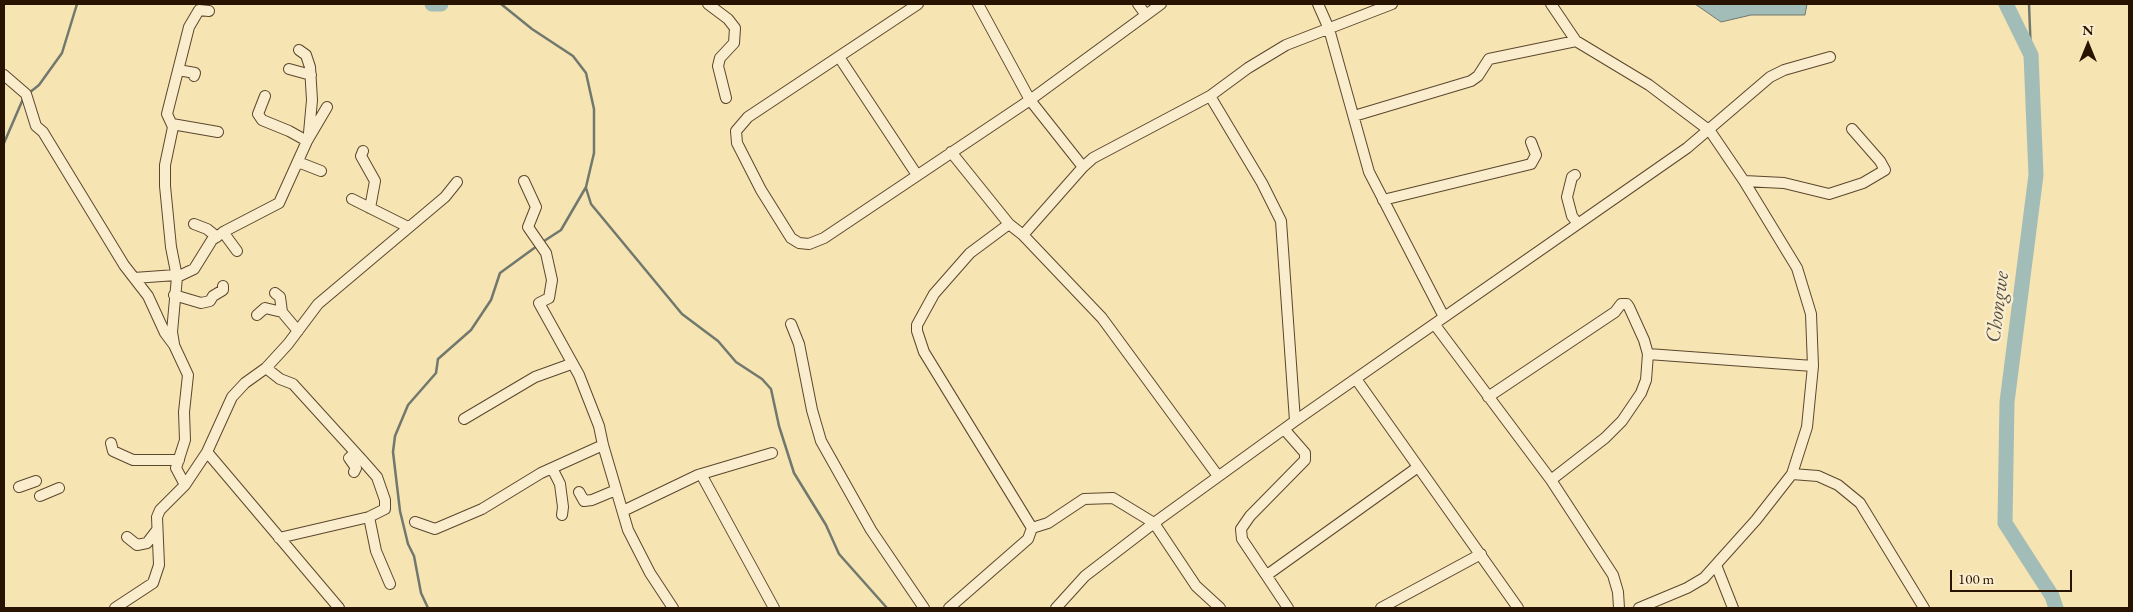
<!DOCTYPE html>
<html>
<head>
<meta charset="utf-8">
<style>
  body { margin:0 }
  #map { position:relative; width:2133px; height:612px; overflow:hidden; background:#f6e4b2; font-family:"EB Garamond",serif }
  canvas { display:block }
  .frame { position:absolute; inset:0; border:5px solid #281301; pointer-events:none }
  .north { position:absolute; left:2063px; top:20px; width:50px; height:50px; -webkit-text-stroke:4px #f9edcd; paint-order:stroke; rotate:0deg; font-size:14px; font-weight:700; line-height:20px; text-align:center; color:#281301 }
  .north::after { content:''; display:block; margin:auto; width:18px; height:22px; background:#281301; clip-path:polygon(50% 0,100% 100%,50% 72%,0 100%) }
  .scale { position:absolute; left:1950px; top:570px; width:122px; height:22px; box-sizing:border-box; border:2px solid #281301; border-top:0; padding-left:6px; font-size:15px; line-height:18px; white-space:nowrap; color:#281301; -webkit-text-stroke:4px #f9edcd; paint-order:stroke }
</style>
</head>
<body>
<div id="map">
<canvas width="2133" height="612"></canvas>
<div class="frame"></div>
<div class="north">N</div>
<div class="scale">100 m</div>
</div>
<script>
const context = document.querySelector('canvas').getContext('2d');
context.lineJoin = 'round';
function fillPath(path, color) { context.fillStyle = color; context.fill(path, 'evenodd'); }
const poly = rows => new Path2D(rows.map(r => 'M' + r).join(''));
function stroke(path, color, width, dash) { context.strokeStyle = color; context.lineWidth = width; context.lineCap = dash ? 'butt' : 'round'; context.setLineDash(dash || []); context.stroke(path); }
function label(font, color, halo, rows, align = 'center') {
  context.font = font + ' "EB Garamond",serif'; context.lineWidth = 5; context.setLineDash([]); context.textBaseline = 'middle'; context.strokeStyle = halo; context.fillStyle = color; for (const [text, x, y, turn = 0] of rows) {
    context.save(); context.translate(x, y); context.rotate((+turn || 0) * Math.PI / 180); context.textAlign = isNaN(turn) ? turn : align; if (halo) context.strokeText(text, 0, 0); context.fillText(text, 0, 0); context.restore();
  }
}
const water = poly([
  [1695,4,1807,4,1805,15,1751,15,1721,22,1695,4]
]);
const stream = poly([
  [501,4,532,29,573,56,586,73,594,109,594,153,586,187,561,230,541,243],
  [2029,4,2031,55],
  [29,93,39,85,62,53,77,4],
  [4,143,23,99],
  [586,188,591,204,682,314,718,341,736,362,762,379,771,389,779,426,794,473,826,525,839,554,887,608],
  [428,608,421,593,414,556,408,544,400,511,393,452,395,436,408,405,436,373,438,359,471,330,491,300,500,273,537,246]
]);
const river = poly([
  [432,4,441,4],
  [2006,4,2031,55,2036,175,2007,402,2005,523,2052,596,2056,608]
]);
const minor = poly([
  [708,4,728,19,735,28,734,43,720,58,718,66,726,98],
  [918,4,748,117,736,131,737,143,761,190,791,238,799,243,809,244,824,238,1030,100,1161,4],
  [978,4,1030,100,1083,167],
  [1138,4,1146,15],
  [1318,4,1329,29,1369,172,1444,317],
  [1551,4,1576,41,1649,85,1710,131,1744,181,1797,268,1811,314,1813,366,1807,427,1792,474,1756,520,1704,578,1687,588,1639,608],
  [299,50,306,55,310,67,312,100,309,133],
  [839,57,917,175],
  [289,69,311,75],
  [178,70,195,73,194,76],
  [4,75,26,94,36,126,43,132,124,265,148,296,165,333,174,345,188,375,184,412,185,440,176,468,185,485],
  [265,96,258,114,262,120,289,131,307,141],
  [1210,96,1262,183,1281,221,1295,421],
  [1354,116,1471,81,1478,76,1489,59,1576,41],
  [172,124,218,132],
  [363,151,361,156,375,181,370,208],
  [298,162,321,171],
  [1575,175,1572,177,1567,197,1572,216,1578,224],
  [524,181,536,207,528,227,546,253,552,280,549,298,539,303,579,375,599,426,603,445,628,530,650,573,673,608],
  [1744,181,1784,183,1829,194,1863,183,1885,170,1880,161,1852,129],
  [352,199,408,227],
  [1383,200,1531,164,1536,155,1531,142],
  [194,224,207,229,217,237],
  [1009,224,1023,235,1102,318,1218,476],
  [223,232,237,251],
  [1023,235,1083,167,1093,158,1210,96,1248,68,1286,45,1392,4],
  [177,277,171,247,165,186,165,165,173,127,167,114,189,27,199,10,209,11],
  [134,278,176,275],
  [275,293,280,297,282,312],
  [174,295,201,303,210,301,213,296,223,290,223,286],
  [257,315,265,308,282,312,298,331],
  [791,324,799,344,812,410,821,441,871,530,924,608],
  [1435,325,1551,480,1613,575,1618,592,1619,608],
  [174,344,172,332,177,277,194,269,212,240,225,231,279,203,307,141,327,107],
  [1648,354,1813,366],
  [266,368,288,344,318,304,445,197,457,182],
  [1356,379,1518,608],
  [1488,397,1615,312,1621,304,1627,304,1629,307,1644,340,1648,354,1646,380,1641,393,1622,421,1605,438,1551,480],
  [464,419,535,377,571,364],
  [1284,429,1305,453,1305,460,1250,516,1241,529,1242,539,1288,608],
  [111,443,113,451,133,460,179,460],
  [207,452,339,608],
  [552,468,560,484,563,507,562,515],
  [354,472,356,468,349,458,355,453],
  [701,474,774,608],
  [1792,474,1818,476,1838,485,1860,503,1924,608],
  [19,487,36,481],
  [579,492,584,501,592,500,616,490],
  [40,496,59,488],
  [623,511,698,475,772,453],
  [369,517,376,551,390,584],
  [415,522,435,529,482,509,541,473,603,445],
  [1032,528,1048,523,1084,499,1113,498,1154,523,1196,586,1220,608],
  [127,537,137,545,147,543,157,530],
  [1716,565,1733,608],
  [1267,575,1418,467],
  [115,608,153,583,159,565,157,517,160,510,185,485,207,452,232,397,245,383,266,368,280,379,293,384,363,461,377,477,385,500,385,509,369,517,279,538],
  [949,608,1028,539,1032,528,924,352,917,331,917,325,934,294,970,253,1009,224,951,152],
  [1056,608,1085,576,1154,523,1295,421,1687,148,1770,77,1784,70,1830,57],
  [1381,608,1481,554]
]);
const waterNames = [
  ["Chongwe",1998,307,-83]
];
fillPath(water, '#a2bcb7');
stroke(water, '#71786e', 1);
stroke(stream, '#71786e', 2.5);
stroke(river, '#a2bcb7', 15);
stroke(minor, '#5c472d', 12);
stroke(minor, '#f9edcd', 10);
label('italic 21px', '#534e41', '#f9edcd', waterNames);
</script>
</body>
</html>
